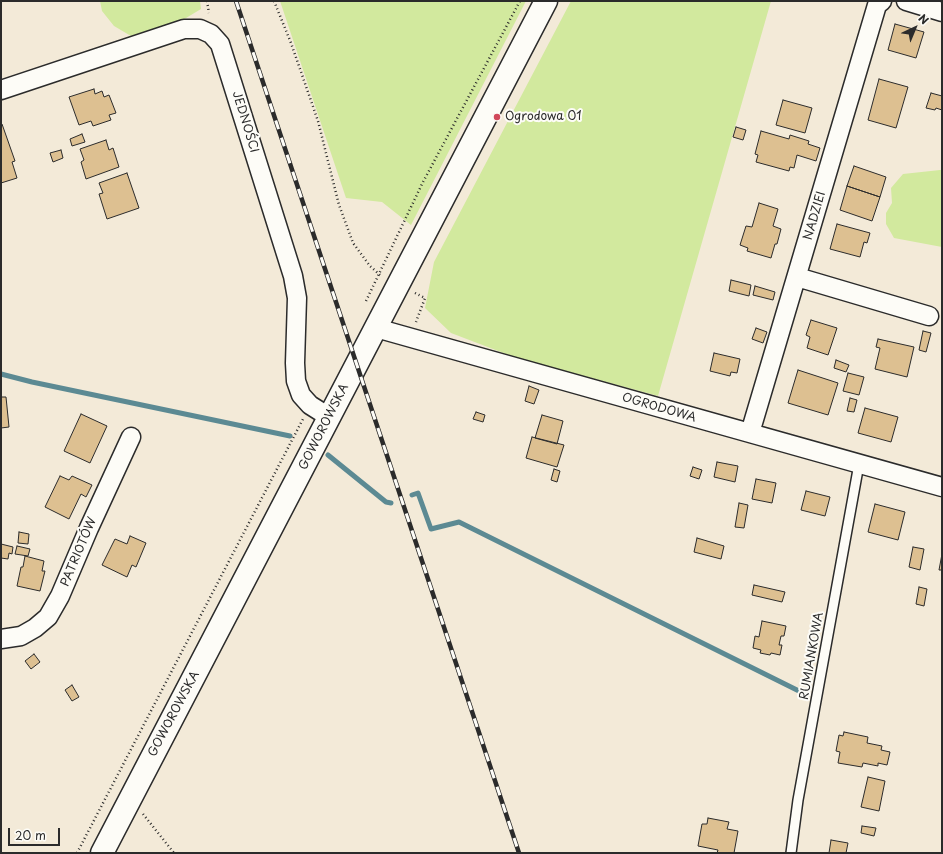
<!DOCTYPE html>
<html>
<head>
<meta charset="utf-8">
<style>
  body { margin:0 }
  #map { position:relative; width:943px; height:854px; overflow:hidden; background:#f3ead8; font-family:"Playpen Sans",sans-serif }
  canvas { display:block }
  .frame { position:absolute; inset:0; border:2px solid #2b2b2b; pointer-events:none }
  .north { position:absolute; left:895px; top:8px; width:40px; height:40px; -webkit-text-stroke:3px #fdfcf7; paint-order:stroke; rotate:44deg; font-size:11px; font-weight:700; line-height:16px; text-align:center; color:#2b2b2b }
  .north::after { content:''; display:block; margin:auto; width:14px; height:18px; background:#2b2b2b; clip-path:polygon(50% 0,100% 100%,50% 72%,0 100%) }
  .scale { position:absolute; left:8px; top:828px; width:52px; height:18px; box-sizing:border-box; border:2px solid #2b2b2b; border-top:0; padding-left:5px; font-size:12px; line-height:14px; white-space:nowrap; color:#2b2b2b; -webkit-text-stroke:3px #fdfcf7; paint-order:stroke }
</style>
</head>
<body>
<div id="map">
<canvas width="943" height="854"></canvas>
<div class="frame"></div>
<div class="north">N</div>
<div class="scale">20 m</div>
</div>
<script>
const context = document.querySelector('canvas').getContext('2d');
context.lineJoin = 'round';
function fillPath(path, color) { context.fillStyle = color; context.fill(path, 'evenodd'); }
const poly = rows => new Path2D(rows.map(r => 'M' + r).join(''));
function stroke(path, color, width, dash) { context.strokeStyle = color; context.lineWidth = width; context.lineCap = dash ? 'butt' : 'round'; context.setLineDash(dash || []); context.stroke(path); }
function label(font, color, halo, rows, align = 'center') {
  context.font = font + ' "Playpen Sans",sans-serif'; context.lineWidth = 4; context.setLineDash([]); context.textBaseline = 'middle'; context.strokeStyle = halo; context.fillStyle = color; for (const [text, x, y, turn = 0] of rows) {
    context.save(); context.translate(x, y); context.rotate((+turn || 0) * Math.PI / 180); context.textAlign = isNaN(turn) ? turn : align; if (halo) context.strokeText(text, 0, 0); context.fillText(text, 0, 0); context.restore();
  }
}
const green = poly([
  [100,1,200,1,201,9,186,18,131,36,114,26,102,11],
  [280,1,526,1,411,225,382,202,346,198],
  [571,1,771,1,658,396,514,357,451,333,425,308,434,262],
  [940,170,942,170,942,247,894,238,886,224,886,213,892,203,891,188,903,174]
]);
const stream = poly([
  [1,374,32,382,290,436],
  [328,455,386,502,391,503],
  [412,495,418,493,431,529,459,522,807,695]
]);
const building = poly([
  [895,24,924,32,916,58,888,50,895,24],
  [879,79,908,87,896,128,868,120,879,79],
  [94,89,95,94,102,91,104,97,109,95,116,113,109,115,111,120,93,126,91,121,79,125,69,97,94,89],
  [931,93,942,96,942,110,936,108,935,110,926,108,931,93],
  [783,100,812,108,805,133,776,125,783,100],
  [1,124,2,124,15,161,12,162,17,178,1,183,1,124],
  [736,127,746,130,743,140,733,137,736,127],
  [761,131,789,139,790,135,809,141,808,144,820,148,816,161,797,155,794,168,790,167,789,171,756,162,758,155,755,154,761,131],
  [82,134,85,142,72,146,70,139,82,134],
  [106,140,109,150,113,148,119,167,86,179,81,162,84,160,80,149,106,140],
  [61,150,63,158,53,162,50,153,61,150],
  [854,166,886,177,880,197,847,186,854,166],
  [127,173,139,208,107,219,99,194,103,193,99,183,127,173],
  [847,186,880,197,872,221,840,210,847,186],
  [759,203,778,209,773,226,781,229,777,244,775,244,771,258,747,251,748,248,740,245,746,226,752,227,759,203],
  [837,224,870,233,867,243,864,242,860,257,830,249,837,224],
  [731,280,751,285,749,296,729,291,731,280],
  [755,286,775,292,773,300,753,295,755,286],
  [811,320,837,328,828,355,807,348,810,337,806,335,811,320],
  [756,328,767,332,763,343,752,339,756,328],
  [923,331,931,333,926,352,919,350,923,331],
  [878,339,914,347,907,377,875,369,880,348,876,347,878,339],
  [714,353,740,359,737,373,731,372,730,376,710,371,714,353],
  [836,360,849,365,846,372,834,368,836,360],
  [798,370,838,383,828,415,788,403,798,370],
  [848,373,864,377,859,395,843,391,848,373],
  [529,386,539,390,534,404,525,401,529,386],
  [1,397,6,397,9,427,1,428,1,397],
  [850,398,857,400,854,412,847,411,850,398],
  [865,408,898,417,891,442,858,433,865,408],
  [476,412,485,415,483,422,473,419,476,412],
  [81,414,107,426,90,463,64,451,81,414],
  [542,415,563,421,557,444,535,438,542,415],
  [532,437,564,445,557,467,526,458,532,437],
  [717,462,738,466,735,482,714,477,717,462],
  [693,467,702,470,699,479,690,476,693,467],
  [554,469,560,471,557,482,551,480,554,469],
  [60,476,69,480,72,476,92,485,86,497,81,494,69,519,45,507,60,476],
  [756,479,776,483,772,503,752,499,756,479],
  [806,491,830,497,825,516,801,510,806,491],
  [739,503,748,505,744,528,735,527,739,503],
  [875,504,905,512,898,540,868,532,875,504],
  [19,532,29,534,28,544,18,543,19,532],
  [130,536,146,543,136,567,132,565,127,577,102,565,115,539,127,544,130,536],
  [697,538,724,546,721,559,694,552,697,538],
  [1,544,13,547,12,554,9,553,8,559,1,558,1,544],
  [17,546,30,549,28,556,15,554,17,546],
  [913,547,924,549,920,570,909,567,913,547],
  [942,554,942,570,939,570,942,554],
  [25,556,44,561,42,571,45,571,40,591,17,586,21,567,23,567,25,556],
  [754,585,785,592,782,602,752,595,754,585],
  [919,587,927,589,924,606,916,604,919,587],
  [762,621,786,626,784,636,781,636,779,645,782,645,780,655,771,653,770,655,760,653,761,650,753,648,755,636,759,637,762,621],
  [34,654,40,662,31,669,25,661,34,654],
  [72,685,79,697,72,701,65,690,72,685],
  [844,732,868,737,867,743,882,746,881,750,890,752,887,765,878,763,878,766,863,763,862,767,838,763,840,752,836,751,839,735,843,736,844,732],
  [868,777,885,781,879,811,861,807,868,777],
  [708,818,729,822,727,829,738,831,734,853,717,853,718,850,698,846,702,824,707,824,708,818],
  [862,826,876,828,874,836,861,833,862,826],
  [831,840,848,843,846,853,848,853,829,853,831,840]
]);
const path = poly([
  [207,1,209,13],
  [274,1,291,43,318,121,339,205,353,243,370,266,380,275],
  [415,293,425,298,416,322],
  [366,301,423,182,520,1],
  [143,814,174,853],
  [77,853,303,419]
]);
const service = poly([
  [791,853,798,800,859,464]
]);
const minor = poly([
  [906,1,942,12],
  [1,90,184,29,200,29,211,34,220,44,293,276,297,298,295,363,296,381,301,395,310,405,329,417],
  [797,277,929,316],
  [376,328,942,487],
  [750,433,877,5,882,1],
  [1,639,21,636,35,628,48,617,60,596,89,528,131,437]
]);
const secondary = poly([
  [102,853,546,1]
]);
const rail = poly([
  [236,1,519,853]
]);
const markers = [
  [497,117,4,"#d1495b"]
];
const poiNames = [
  ["Ogrodowa 01",505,117]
];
const streetNames = [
  ["JEDNOŚCI",245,122,73],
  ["NADZIEI",815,216,-74],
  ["OGRODOWA",659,408,16],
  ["GOWOROWSKA",324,427,-63],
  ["PATRIOTÓW",79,552,-67],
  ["RUMIANKOWA",812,656,-80],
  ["GOWOROWSKA",174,714,-62]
];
fillPath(green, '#d2e99e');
stroke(stream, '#5c8a93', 5);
fillPath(building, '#ddc091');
stroke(building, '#2b2b2b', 1);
stroke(service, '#2b2b2b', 12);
stroke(minor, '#2b2b2b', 21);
stroke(secondary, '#2b2b2b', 25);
stroke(path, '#2b2b2b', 2.5, [1, 3]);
stroke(service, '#fdfcf7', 9);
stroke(minor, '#fdfcf7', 18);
stroke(secondary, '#fdfcf7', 22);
stroke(rail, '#2b2b2b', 4.5);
stroke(rail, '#fdfcf7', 3, [9]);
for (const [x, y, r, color] of markers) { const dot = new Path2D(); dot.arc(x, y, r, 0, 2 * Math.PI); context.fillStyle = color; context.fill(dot); stroke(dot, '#fdfcf7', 1.5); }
label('12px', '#2b2b2b', '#fdfcf7', poiNames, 'left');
label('12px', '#2b2b2b', '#fdfcf7', streetNames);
</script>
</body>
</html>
